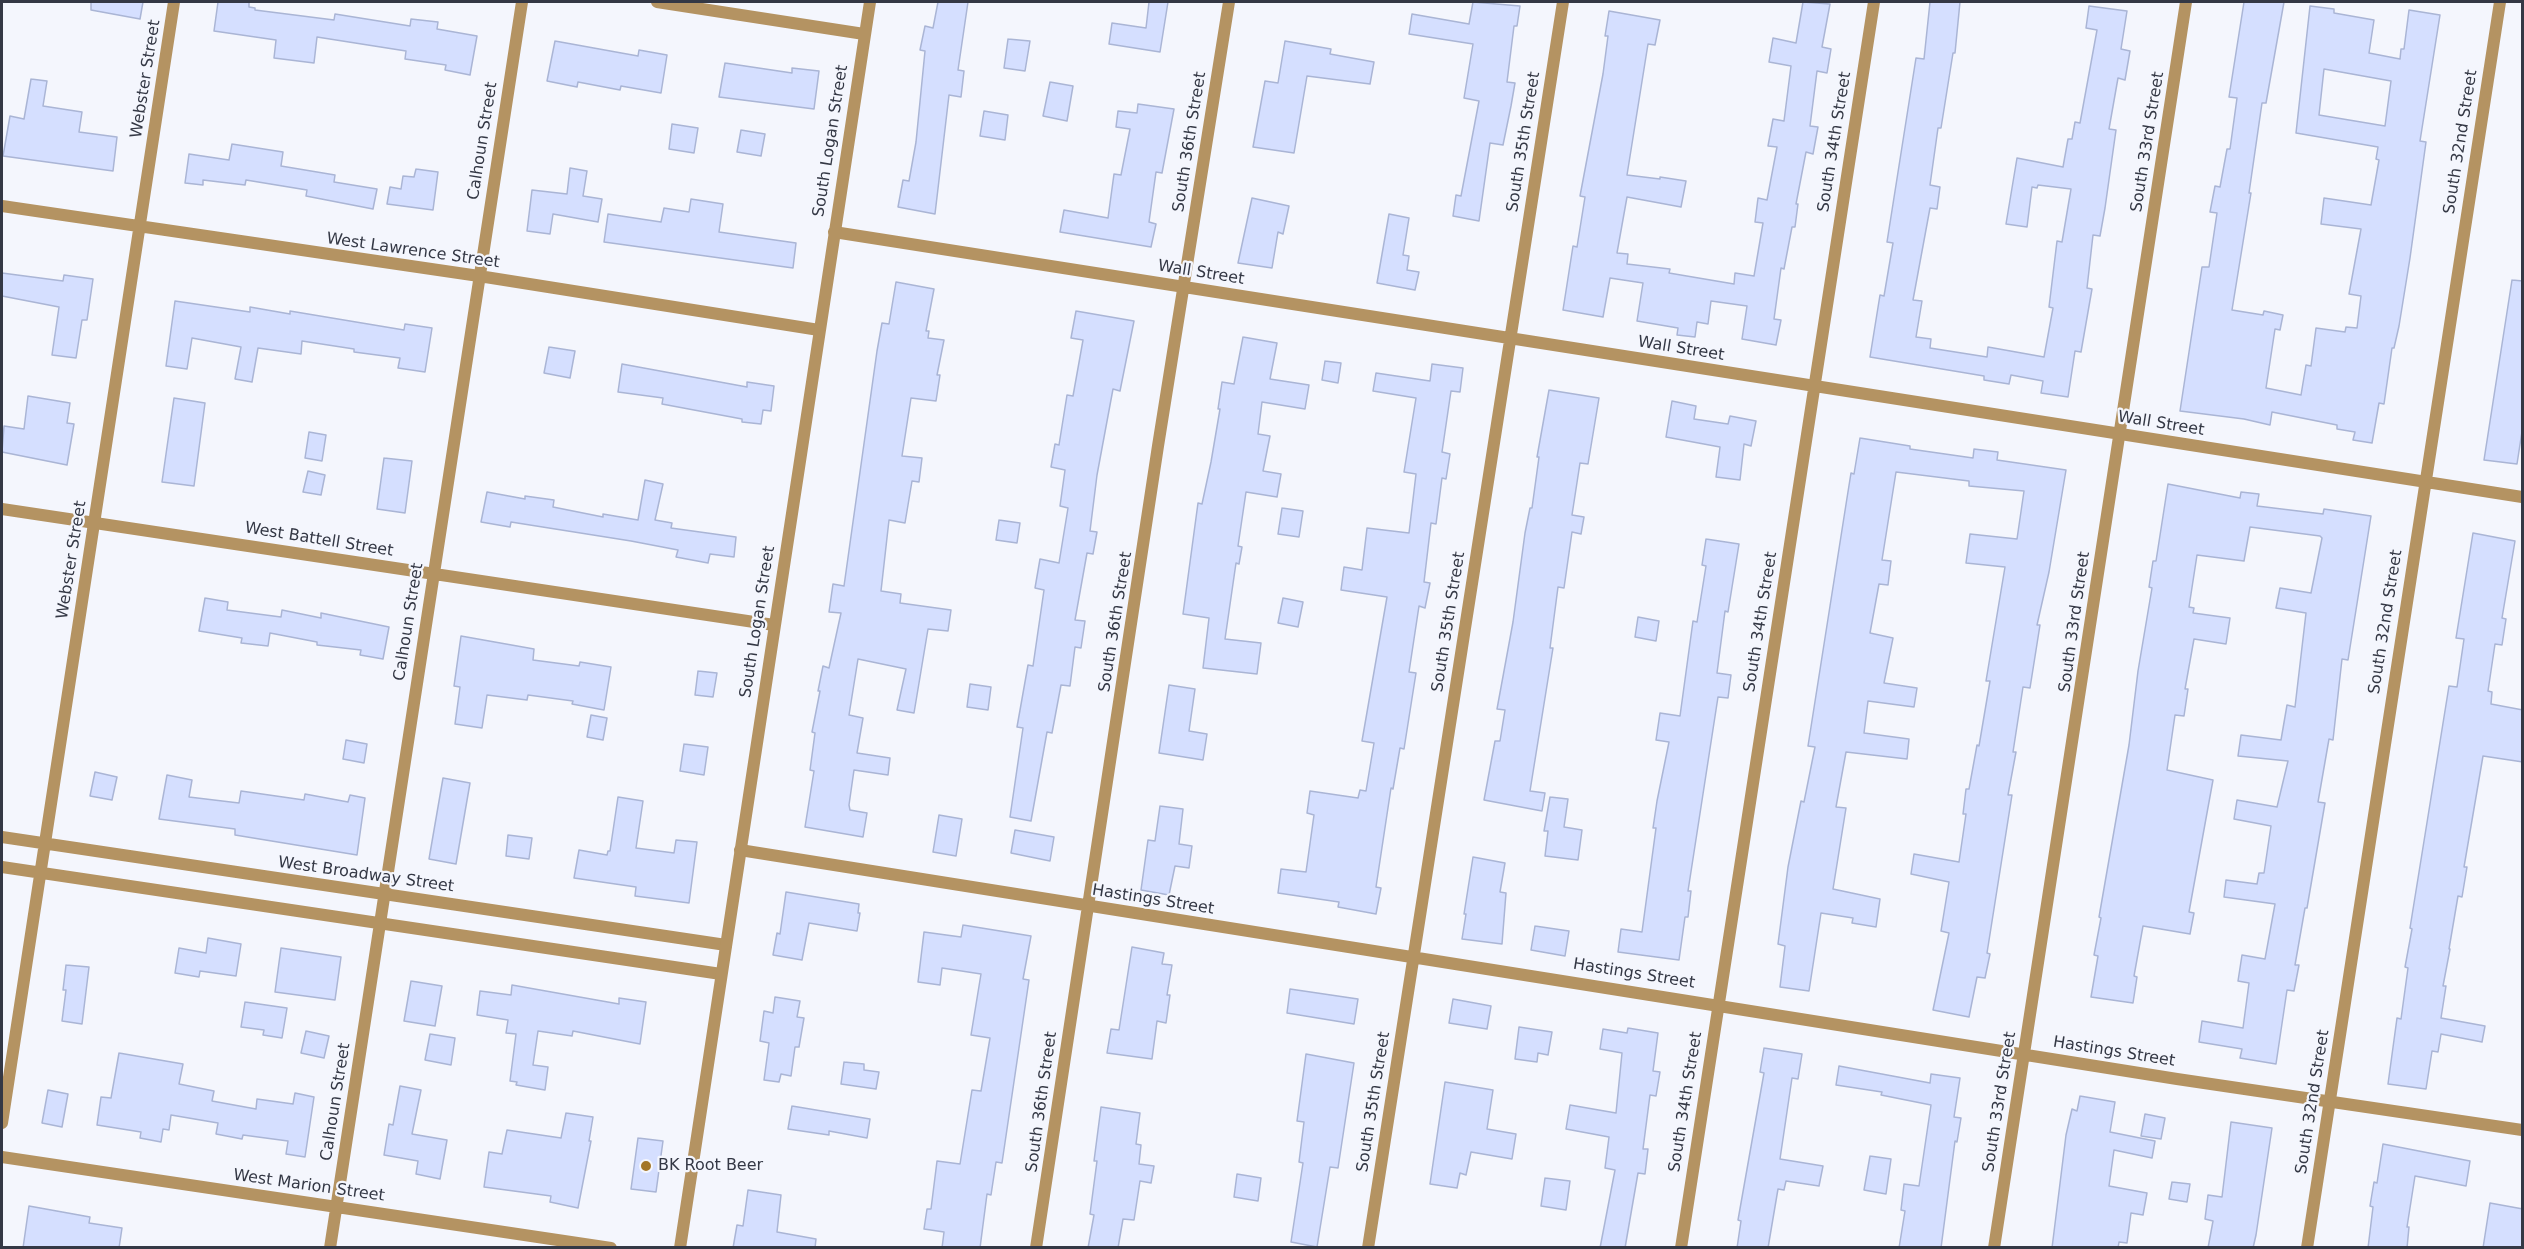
<!DOCTYPE html>
<html>
<head>
<meta charset="utf-8">
<style>
  body { margin:0 }
  #map { position:relative; width:2524px; height:1249px; overflow:hidden; background:#f4f6fd; font-family:"DejaVu Sans",sans-serif }
  canvas { display:block }
  .frame { position:absolute; inset:0; border:3px solid #343845; pointer-events:none }
</style>
</head>
<body>
<div id="map">
<canvas width="2524" height="1249"></canvas>
<div class="frame"></div>
</div>
<script>
const context = document.querySelector('canvas').getContext('2d');
context.lineJoin = 'round';
function fillPath(path, color) { context.fillStyle = color; context.fill(path, 'evenodd'); }
const poly = rows => new Path2D(rows.map(r => 'M' + r).join(''));
function stroke(path, color, width, dash) { context.strokeStyle = color; context.lineWidth = width; context.lineCap = dash ? 'butt' : 'round'; context.setLineDash(dash || []); context.stroke(path); }
function label(font, color, halo, rows, align = 'center') {
  context.font = font + ' "DejaVu Sans",sans-serif'; context.lineWidth = 4.5; context.setLineDash([]); context.textBaseline = 'middle'; context.strokeStyle = halo; context.fillStyle = color; for (const [text, x, y, turn = 0] of rows) {
    context.save(); context.translate(x, y); context.rotate((+turn || 0) * Math.PI / 180); context.textAlign = isNaN(turn) ? turn : align; if (halo) context.strokeText(text, 0, 0); context.fillText(text, 0, 0); context.restore();
  }
}
const building = poly([
  [91,2,143,2,140,19,91,10,91,2],
  [218,2,249,2,249,7,255,8,255,10,334,20,335,14,410,26,411,19,438,22,437,29,477,36,470,75,445,70,446,65,405,59,406,51,317,37,314,63,274,58,276,40,214,31,218,2],
  [938,2,968,2,958,70,964,71,961,97,949,95,935,214,898,207,903,180,909,181,916,142,925,51,920,50,925,26,933,28,938,2],
  [1149,2,1168,2,1160,52,1109,44,1112,23,1146,28,1149,2],
  [1473,2,1520,6,1517,26,1514,26,1507,82,1515,83,1511,106,1503,145,1490,143,1479,221,1453,216,1456,195,1461,196,1479,101,1464,98,1473,44,1409,34,1412,14,1469,24,1473,2],
  [1803,2,1830,4,1822,47,1831,49,1827,73,1817,71,1810,126,1818,127,1813,154,1806,152,1796,204,1798,204,1795,227,1792,227,1784,269,1781,268,1774,319,1781,320,1776,345,1742,339,1747,306,1711,301,1708,324,1697,322,1695,337,1677,335,1678,328,1637,321,1643,283,1610,278,1603,317,1563,310,1573,246,1577,247,1585,197,1580,196,1603,74,1608,36,1605,36,1609,11,1660,20,1655,45,1648,44,1627,175,1660,179,1660,177,1686,181,1681,207,1627,197,1617,253,1628,254,1627,264,1670,269,1669,273,1734,284,1735,273,1754,276,1763,223,1755,222,1758,198,1767,200,1777,147,1768,146,1773,119,1784,121,1791,66,1769,62,1773,38,1796,43,1803,2],
  [1930,2,1960,2,1955,53,1953,53,1941,128,1938,128,1930,185,1940,187,1937,209,1930,208,1913,300,1922,301,1916,337,1931,339,1930,348,1987,357,1988,347,2044,357,2053,308,2049,307,2057,241,2062,242,2071,189,2038,185,2037,188,2032,187,2027,227,2006,224,2017,158,2063,167,2068,139,2072,139,2075,122,2080,123,2097,30,2086,28,2089,6,2127,11,2121,49,2130,51,2125,80,2118,78,2109,129,2116,130,2105,208,2100,236,2093,235,2087,288,2092,289,2081,352,2075,351,2068,397,2041,393,2043,381,2011,375,2009,384,1984,380,1984,376,1870,357,1880,295,1884,296,1893,243,1887,242,1916,58,1924,59,1930,2],
  [2244,2,2284,2,2266,103,2262,103,2249,193,2251,193,2232,310,2263,315,2264,311,2283,315,2280,330,2275,329,2266,388,2301,395,2306,365,2311,366,2316,328,2345,332,2346,327,2357,328,2361,296,2349,294,2361,229,2321,224,2324,198,2371,205,2379,160,2376,159,2378,147,2296,133,2310,6,2334,9,2334,13,2374,20,2369,53,2400,59,2401,49,2404,49,2409,10,2440,15,2420,141,2426,142,2410,258,2399,326,2394,348,2392,348,2384,404,2379,403,2372,443,2353,440,2355,432,2337,429,2337,425,2272,412,2270,425,2244,419,2180,411,2202,267,2209,267,2217,213,2210,212,2215,186,2220,187,2227,149,2230,149,2237,98,2229,97,2244,2],
  [2324,69,2391,81,2385,126,2319,115,2324,69],
  [1008,39,1030,41,1025,71,1004,68,1008,39],
  [555,41,638,56,639,50,667,55,661,93,621,86,620,90,578,82,577,87,547,81,555,41],
  [1285,41,1331,49,1330,54,1374,62,1370,84,1307,76,1294,153,1253,147,1265,81,1278,83,1285,41],
  [725,63,792,73,792,68,819,71,814,109,719,97,725,63],
  [31,79,47,81,43,106,82,112,79,132,117,137,113,171,3,156,10,116,24,119,31,79],
  [1050,82,1073,86,1067,121,1043,116,1050,82],
  [1138,104,1174,109,1162,173,1156,172,1149,222,1156,224,1151,247,1060,232,1064,210,1108,218,1114,174,1121,175,1130,129,1116,127,1118,111,1137,113,1138,104],
  [984,111,1008,115,1005,140,980,136,984,111],
  [672,124,698,128,694,153,669,149,672,124],
  [741,130,765,134,761,156,737,152,741,130],
  [232,144,283,152,281,166,335,175,334,182,377,189,373,209,306,196,307,190,246,180,245,185,203,180,203,185,185,183,189,154,229,160,232,144],
  [570,168,587,171,583,196,602,199,598,222,553,214,550,234,527,231,532,190,567,194,570,168],
  [416,169,438,172,433,210,387,204,390,187,401,189,403,176,414,177,416,169],
  [1252,198,1289,206,1283,234,1278,232,1272,268,1238,263,1252,198],
  [691,199,723,204,719,232,796,243,793,268,604,242,608,214,661,222,664,208,689,212,691,199],
  [1389,214,1409,218,1403,255,1409,256,1407,270,1419,272,1415,290,1377,283,1389,214],
  [2,273,63,281,64,275,93,279,87,320,82,320,76,358,52,355,59,307,2,296,2,273],
  [2512,280,2523,281,2523,425,2517,464,2484,460,2512,280],
  [896,282,934,289,926,331,929,331,928,338,944,340,937,375,940,375,936,401,911,398,902,456,922,458,919,482,912,481,905,523,889,520,881,591,901,594,900,603,951,610,948,631,928,629,914,713,897,710,906,669,858,659,849,715,863,718,857,753,890,758,888,775,854,770,849,805,850,810,867,813,863,837,805,827,814,771,810,770,815,733,812,732,820,691,818,691,823,666,829,668,841,613,829,612,833,584,844,586,877,351,882,323,889,324,896,282],
  [175,301,250,312,250,307,290,314,290,311,404,330,405,324,432,328,425,372,398,368,400,358,354,352,354,349,302,341,301,354,258,348,252,382,235,379,241,347,192,338,187,369,166,366,175,301],
  [1076,311,1134,321,1120,391,1113,389,1097,475,1090,531,1097,532,1093,554,1087,553,1075,620,1085,621,1081,648,1075,647,1070,686,1061,685,1052,733,1047,732,1031,821,1010,817,1023,728,1017,727,1028,665,1033,666,1044,590,1035,588,1040,559,1059,563,1068,508,1060,506,1065,470,1051,467,1055,444,1059,445,1067,395,1073,396,1083,340,1071,338,1076,311],
  [1243,337,1277,343,1270,379,1309,385,1305,409,1262,402,1258,434,1270,436,1263,471,1281,474,1277,497,1246,492,1238,546,1242,547,1239,564,1236,563,1225,639,1261,643,1257,674,1203,668,1209,618,1183,614,1198,503,1202,504,1211,462,1220,409,1218,409,1222,382,1234,384,1243,337],
  [549,347,575,351,570,378,544,373,549,347],
  [1325,361,1341,363,1338,383,1322,380,1325,361],
  [622,364,747,387,747,382,774,386,771,411,763,410,761,424,742,422,742,419,662,404,663,398,618,392,622,364],
  [1432,364,1463,368,1460,392,1451,391,1442,452,1450,454,1446,479,1442,478,1436,524,1431,523,1424,582,1430,583,1425,608,1419,606,1409,672,1416,673,1404,749,1400,748,1393,789,1391,788,1376,887,1381,888,1376,914,1338,907,1339,902,1278,893,1281,869,1306,872,1314,815,1307,813,1310,791,1358,798,1360,790,1366,791,1374,743,1362,741,1387,597,1341,590,1344,567,1362,570,1367,528,1409,533,1416,474,1404,472,1416,398,1373,391,1376,373,1430,381,1432,364],
  [1549,390,1599,398,1588,464,1580,463,1572,515,1584,517,1581,534,1572,532,1564,588,1558,587,1550,648,1553,648,1530,791,1545,793,1542,811,1484,800,1495,741,1500,741,1505,710,1497,709,1513,622,1525,533,1530,508,1532,508,1539,457,1537,457,1549,390],
  [28,396,70,403,67,423,74,424,67,465,2,452,4,426,24,429,28,396],
  [174,398,205,403,194,486,162,482,174,398],
  [1672,401,1696,406,1694,419,1728,424,1730,416,1756,421,1751,446,1744,444,1740,480,1716,477,1720,447,1666,437,1672,401],
  [309,432,326,435,322,461,305,458,309,432],
  [1860,438,1910,446,1910,449,1973,458,1974,449,1998,452,1997,460,2066,470,2049,572,2037,625,2040,625,2030,688,2023,687,2013,752,2016,752,2008,795,2012,795,1987,953,1990,954,1985,978,1977,977,1969,1017,1933,1010,1949,933,1941,931,1949,882,1911,874,1914,854,1959,862,1966,814,1963,814,1966,789,1969,789,1977,745,1979,746,1990,681,1986,681,2005,567,1966,563,1970,534,2017,539,2024,491,1969,486,1969,481,1896,472,1882,560,1891,561,1888,585,1879,584,1870,633,1893,638,1884,683,1917,688,1914,707,1868,701,1864,733,1909,739,1907,759,1846,752,1836,807,1846,808,1833,889,1880,899,1876,927,1852,923,1853,918,1821,913,1809,991,1780,987,1785,946,1778,944,1788,867,1801,801,1804,802,1815,747,1808,746,1847,498,1851,473,1854,474,1860,438],
  [384,458,412,461,405,513,377,509,384,458],
  [308,471,325,475,321,495,303,492,308,471],
  [645,480,663,484,655,520,672,523,671,528,736,537,734,557,710,554,708,563,676,557,678,550,631,541,511,522,510,527,481,522,487,492,525,499,525,496,554,500,553,507,603,517,603,514,638,520,645,480],
  [2168,484,2240,498,2241,492,2259,494,2257,506,2323,514,2324,509,2371,516,2348,660,2342,659,2333,740,2329,739,2318,802,2325,803,2307,908,2305,908,2295,965,2299,965,2294,991,2287,990,2276,1064,2240,1058,2242,1049,2199,1042,2202,1021,2243,1028,2249,983,2238,981,2242,955,2265,959,2275,904,2224,897,2226,880,2257,884,2259,873,2264,873,2271,826,2234,819,2237,800,2277,807,2288,761,2238,756,2241,735,2281,740,2287,705,2295,707,2306,613,2276,608,2280,588,2311,593,2322,538,2320,536,2250,527,2244,561,2197,555,2189,607,2194,608,2193,613,2230,618,2226,644,2194,639,2185,689,2188,689,2184,716,2175,715,2167,770,2213,780,2189,912,2194,913,2190,934,2143,926,2134,976,2137,977,2133,1003,2091,997,2098,956,2094,955,2101,918,2099,917,2129,745,2138,671,2152,588,2149,587,2153,561,2156,561,2168,484],
  [1282,508,1303,511,1299,537,1278,534,1282,508],
  [999,520,1020,523,1017,543,996,540,999,520],
  [2473,533,2515,541,2502,618,2506,619,2502,645,2495,644,2488,691,2492,692,2491,704,2523,710,2523,762,2483,756,2464,867,2467,867,2462,897,2458,896,2449,949,2450,949,2443,986,2446,986,2441,1018,2485,1026,2482,1042,2441,1034,2438,1052,2432,1051,2426,1089,2388,1084,2397,1018,2401,1019,2408,968,2405,967,2412,929,2410,928,2449,686,2457,687,2464,639,2456,638,2473,533],
  [1706,539,1739,544,1728,612,1725,611,1717,673,1731,675,1728,698,1718,697,1688,891,1691,891,1688,917,1685,917,1679,960,1618,952,1621,929,1642,932,1656,828,1653,828,1657,801,1669,742,1656,740,1660,713,1680,716,1693,621,1697,622,1706,566,1702,565,1706,539],
  [205,598,228,602,227,610,281,617,282,610,321,618,321,613,389,627,383,659,360,655,361,650,317,645,317,642,270,633,268,646,241,643,242,638,199,631,205,598],
  [1283,598,1303,602,1298,627,1278,623,1283,598],
  [1638,617,1659,621,1656,641,1635,637,1638,617],
  [461,636,534,649,533,660,579,666,580,662,611,667,604,710,572,704,573,701,528,695,527,700,487,695,482,728,455,724,460,687,454,686,461,636],
  [698,671,717,673,713,697,695,695,698,671],
  [970,684,991,687,988,710,967,707,970,684],
  [1169,685,1195,689,1189,731,1207,734,1203,760,1159,753,1169,685],
  [591,715,607,718,603,740,587,737,591,715],
  [346,740,367,744,364,763,343,759,346,740],
  [684,744,708,747,704,775,680,771,684,744],
  [95,772,117,777,112,800,90,796,95,772],
  [167,775,192,780,189,797,239,803,241,791,304,800,305,794,348,802,350,795,365,798,357,855,235,835,235,829,159,819,167,775],
  [443,778,470,783,456,864,429,859,443,778],
  [618,797,643,801,636,848,674,853,676,840,697,842,689,903,635,896,636,887,574,878,579,850,607,855,608,851,610,851,618,797],
  [1550,797,1568,799,1564,827,1582,830,1578,860,1545,856,1548,831,1544,831,1550,797],
  [1160,806,1183,809,1179,844,1192,846,1189,868,1175,866,1169,895,1141,890,1148,840,1155,841,1160,806],
  [939,815,962,819,956,856,933,852,939,815],
  [1015,830,1054,837,1050,861,1011,853,1015,830],
  [508,835,532,838,529,859,506,856,508,835],
  [1473,857,1505,863,1500,892,1506,893,1502,944,1462,939,1466,914,1464,914,1473,857],
  [786,892,859,904,858,913,860,913,857,931,809,923,802,960,773,955,777,933,780,934,786,892],
  [963,925,1031,936,1023,979,1029,980,1002,1163,996,1162,991,1195,987,1194,980,1248,942,1248,944,1232,924,1229,927,1209,931,1209,937,1161,960,1164,972,1090,981,1091,990,1038,971,1035,981,974,942,968,940,985,918,982,924,932,961,937,963,925],
  [1535,926,1569,931,1565,956,1531,950,1535,926],
  [208,938,241,944,236,976,200,971,199,977,175,973,179,948,206,953,208,938],
  [1132,947,1164,953,1162,964,1172,965,1167,995,1170,995,1166,1023,1157,1021,1152,1059,1107,1053,1111,1029,1119,1030,1132,947],
  [281,948,341,957,335,1000,275,992,281,948],
  [66,965,89,967,82,1024,62,1021,66,990,63,990,66,965],
  [411,981,442,986,435,1026,404,1021,411,981],
  [512,985,619,1004,619,998,646,1002,640,1044,573,1031,572,1036,538,1031,533,1065,548,1067,545,1090,516,1085,517,1082,510,1081,516,1034,506,1033,508,1020,477,1015,480,991,511,995,512,985],
  [1290,989,1358,999,1354,1024,1287,1013,1290,989],
  [775,997,800,1001,797,1017,804,1018,799,1047,795,1047,791,1076,781,1074,779,1082,764,1080,769,1043,760,1041,764,1011,773,1013,775,997],
  [1453,999,1491,1006,1487,1029,1449,1023,1453,999],
  [245,1002,287,1008,282,1038,263,1035,264,1030,241,1027,245,1002],
  [1519,1027,1552,1032,1548,1055,1538,1053,1537,1062,1515,1059,1519,1027],
  [1628,1028,1658,1033,1653,1071,1660,1072,1656,1096,1650,1095,1643,1149,1648,1149,1645,1174,1638,1173,1625,1248,1600,1248,1615,1170,1605,1168,1609,1137,1566,1129,1570,1105,1616,1113,1622,1053,1600,1049,1603,1029,1627,1033,1628,1028],
  [306,1031,329,1036,324,1058,301,1053,306,1031],
  [430,1034,455,1038,451,1065,425,1060,430,1034],
  [1764,1048,1802,1054,1798,1079,1792,1078,1780,1159,1823,1166,1819,1186,1786,1181,1784,1190,1778,1189,1768,1248,1737,1248,1741,1221,1738,1220,1764,1073,1760,1072,1764,1048],
  [119,1053,183,1064,179,1084,214,1091,212,1101,256,1109,257,1099,293,1104,295,1093,314,1097,305,1157,286,1154,288,1141,243,1135,242,1139,216,1134,218,1123,171,1115,169,1130,163,1129,161,1142,140,1138,141,1132,97,1125,101,1097,111,1098,119,1053],
  [1306,1054,1354,1063,1338,1168,1330,1167,1317,1247,1291,1242,1303,1163,1299,1162,1304,1122,1297,1121,1306,1054],
  [844,1062,864,1064,864,1070,879,1072,876,1089,841,1084,844,1062],
  [1839,1066,1930,1083,1931,1074,1960,1078,1954,1117,1961,1118,1957,1142,1955,1141,1941,1248,1899,1248,1905,1211,1901,1210,1904,1184,1919,1186,1931,1105,1881,1095,1882,1092,1836,1085,1839,1066],
  [1445,1082,1493,1090,1487,1129,1516,1134,1512,1159,1471,1152,1466,1175,1460,1173,1457,1188,1430,1184,1445,1082],
  [400,1086,421,1090,412,1134,447,1140,440,1179,416,1174,418,1161,384,1155,389,1124,393,1125,400,1086],
  [48,1090,68,1094,62,1127,42,1123,48,1090],
  [2080,1096,2115,1102,2110,1132,2155,1141,2152,1158,2114,1150,2109,1186,2147,1193,2143,1215,2131,1213,2127,1243,2119,1242,2118,1248,2052,1248,2066,1135,2072,1109,2077,1111,2080,1096],
  [792,1106,870,1119,867,1138,829,1131,829,1135,788,1129,792,1106],
  [1101,1107,1140,1113,1136,1144,1141,1145,1139,1164,1154,1166,1151,1183,1140,1181,1134,1220,1123,1219,1118,1248,1088,1248,1094,1215,1090,1214,1097,1161,1094,1161,1101,1107],
  [566,1113,593,1117,589,1141,591,1141,578,1208,550,1202,551,1196,484,1187,489,1152,502,1154,507,1130,561,1138,566,1113],
  [2145,1114,2165,1118,2161,1139,2141,1136,2145,1114],
  [2231,1122,2272,1128,2256,1235,2253,1248,2208,1248,2213,1221,2205,1219,2208,1195,2222,1197,2231,1122],
  [638,1138,663,1141,656,1192,631,1189,638,1138],
  [2383,1144,2470,1161,2466,1186,2415,1176,2407,1227,2409,1227,2407,1248,2368,1248,2373,1207,2370,1206,2374,1182,2377,1183,2383,1144],
  [1870,1156,1891,1159,1886,1194,1864,1190,1870,1156],
  [1237,1174,1261,1178,1258,1201,1234,1197,1237,1174],
  [1545,1178,1570,1181,1566,1210,1541,1206,1545,1178],
  [2172,1182,2190,1184,2187,1202,2169,1199,2172,1182],
  [748,1190,781,1195,777,1232,816,1239,815,1248,733,1248,737,1225,743,1226,748,1190],
  [2490,1203,2523,1209,2523,1248,2483,1248,2490,1203],
  [29,1206,90,1217,89,1223,122,1228,119,1248,23,1248,29,1206]
]);
const minor = poly([
  [657,2,864,34],
  [2,206,479,276,819,330],
  [834,232,2522,497],
  [2,509,774,625],
  [2,837,726,945],
  [740,850,2177,1079,2522,1130],
  [2,867,721,974],
  [2,1123,174,2],
  [2,1157,611,1248],
  [330,1248,522,2],
  [1036,1248,1158,446,1229,2],
  [1368,1248,1563,2],
  [1681,1248,1874,2],
  [1994,1248,2186,2],
  [2307,1248,2500,2]
]);
const tertiary = poly([
  [680,1248,870,2]
]);
const markers = [
  [646,1166,6,"#a37628"]
];
const streetNames = [
  ["Webster Street",146,79,-81],
  ["Calhoun Street",483,141,-81],
  ["South Logan Street",831,141,-81],
  ["South 36th Street",1190,142,-81],
  ["South 35th Street",1524,142,-81],
  ["South 34th Street",1835,142,-81],
  ["South 33rd Street",2148,142,-81],
  ["South 32nd Street",2461,142,-81],
  ["West Lawrence Street",413,251,8],
  ["Wall Street",1201,273,9],
  ["Wall Street",1681,349,9],
  ["Wall Street",2161,424,9],
  ["West Battell Street",319,540,9],
  ["Webster Street",72,560,-81],
  ["Calhoun Street",409,622,-81],
  ["South Logan Street",758,622,-81],
  ["South 36th Street",1116,622,-81],
  ["South 35th Street",1449,622,-81],
  ["South 34th Street",1761,622,-81],
  ["South 33rd Street",2075,622,-82],
  ["South 32nd Street",2386,622,-81],
  ["West Broadway Street",366,875,8],
  ["Hastings Street",1153,900,9],
  ["Hastings Street",1634,974,9],
  ["Hastings Street",2114,1052,9],
  ["Calhoun Street",336,1102,-81],
  ["South 36th Street",1042,1102,-82],
  ["South 35th Street",1374,1102,-81],
  ["South 34th Street",1686,1102,-81],
  ["South 33rd Street",2000,1102,-81],
  ["South 32nd Street",2313,1102,-81],
  ["West Marion Street",309,1186,8]
];
const poiNames = [
  ["BK Root Beer",658,1166]
];
fillPath(building, '#d5dfff');
stroke(building, '#aab5d5', 1.5);
stroke(minor, '#b49362', 12);
stroke(tertiary, '#b49362', 12);
for (const [x, y, r, color] of markers) { const dot = new Path2D(); dot.arc(x, y, r, 0, 2 * Math.PI); context.fillStyle = color; context.fill(dot); stroke(dot, '#f4f6fd', 2); }
label('16px', '#343845', '#f4f6fd', streetNames);
label('16px', '#343845', '#f4f6fd', poiNames, 'left');
</script>
</body>
</html>
